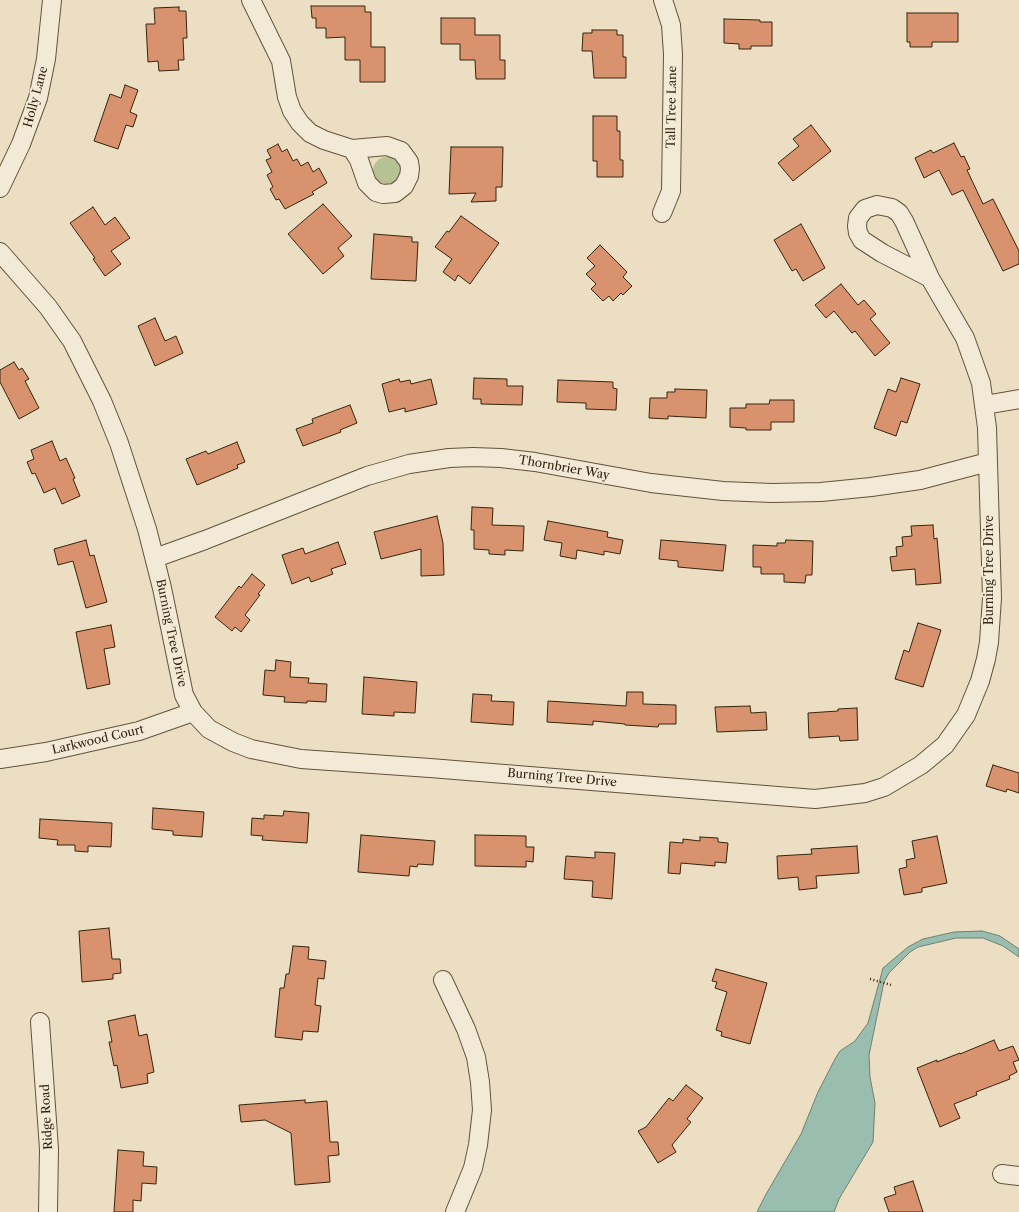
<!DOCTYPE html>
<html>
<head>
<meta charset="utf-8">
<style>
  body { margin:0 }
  canvas { display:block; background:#ebdec2 }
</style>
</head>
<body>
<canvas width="1019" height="1212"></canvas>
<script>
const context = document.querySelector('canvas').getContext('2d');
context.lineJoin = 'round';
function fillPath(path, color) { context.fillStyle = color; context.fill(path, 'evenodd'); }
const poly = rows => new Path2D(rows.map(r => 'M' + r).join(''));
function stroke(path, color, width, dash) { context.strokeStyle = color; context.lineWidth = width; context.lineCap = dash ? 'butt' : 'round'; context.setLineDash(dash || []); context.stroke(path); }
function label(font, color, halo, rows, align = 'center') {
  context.font = font + ' "Libre Caslon Text",serif'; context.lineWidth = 4; context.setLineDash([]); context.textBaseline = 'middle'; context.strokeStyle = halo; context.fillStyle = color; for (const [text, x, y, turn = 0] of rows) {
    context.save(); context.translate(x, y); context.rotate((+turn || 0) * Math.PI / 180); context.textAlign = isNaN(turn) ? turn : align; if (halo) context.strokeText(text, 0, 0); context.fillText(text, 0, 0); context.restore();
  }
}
const green = poly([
  '373 171a14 14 0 1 1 28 0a14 14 0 1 1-28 0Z'
]);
const water = poly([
  [982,931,1000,936,1019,949,1019,957,1003,946,983,938,956,938,918,947,910,952,889,973,884,982,869,1055,870,1077,875,1103,873,1142,839,1199,834,1212,757,1212,765,1196,801,1134,818,1092,835,1059,840,1051,855,1041,868,1023,883,968,908,947,923,939,954,932,982,931]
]);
const building = poly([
  [311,6,365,6,365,12,371,12,371,47,385,47,385,82,360,82,360,60,345,60,345,37,326,38,326,28,316,28,316,18,312,18,311,6],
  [179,7,179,11,186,11,187,38,183,38,184,60,178,60,179,70,159,71,158,61,148,62,146,24,155,24,154,8,179,7],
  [907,13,958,13,958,42,932,42,932,47,910,47,910,42,907,42,907,13],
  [441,18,475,18,475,35,500,35,500,60,505,60,505,79,476,79,475,60,460,60,460,44,441,44,441,18],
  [724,19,760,20,760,22,772,22,772,46,751,46,751,49,739,49,739,44,724,43,724,19],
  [592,30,617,30,617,35,623,35,623,57,626,57,626,78,594,78,592,51,582,51,583,33,592,33,592,30],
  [125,85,138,90,130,112,137,115,133,127,126,125,118,149,94,141,110,94,121,98,125,85],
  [593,116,617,116,617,131,620,131,620,160,623,160,623,177,597,177,597,161,593,161,593,116],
  [811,125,831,151,793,181,778,163,799,146,793,139,811,125],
  [954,143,961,157,964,156,970,169,967,170,983,204,993,199,1019,251,1019,264,1003,271,963,190,952,195,939,170,924,178,915,158,931,150,933,153,954,143],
  [278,144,282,152,287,149,293,161,297,159,301,166,308,162,313,172,319,168,327,183,312,192,314,194,285,209,279,199,276,200,270,189,273,187,267,175,272,172,266,160,271,158,267,150,278,144],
  [451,147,503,147,502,187,496,187,496,201,471,202,476,193,449,194,451,147],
  [323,204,352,236,338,248,344,256,323,274,288,234,323,204],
  [93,207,105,225,115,217,130,238,111,251,121,264,105,276,93,259,95,258,70,223,93,207],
  [461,216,499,243,470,284,458,275,455,281,443,272,452,259,435,247,447,231,449,232,461,216],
  [801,224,825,268,803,281,796,269,792,271,774,240,801,224],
  [374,234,412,237,412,242,418,242,416,281,371,279,374,234],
  [600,245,627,272,623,277,632,286,623,295,621,293,613,301,609,296,603,301,591,289,596,284,586,274,595,266,587,258,600,245],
  [841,284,858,305,864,300,876,314,870,319,890,343,875,356,855,331,852,333,834,311,826,318,815,305,841,284],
  [155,318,165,341,176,336,183,353,155,366,138,326,155,318],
  [14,362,19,370,22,368,29,379,25,381,39,408,19,419,0,382,0,370,14,362],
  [474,378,507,379,507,386,523,386,522,405,481,404,481,399,473,399,474,378],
  [901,378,920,384,907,423,901,421,896,436,874,428,888,389,896,392,901,378],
  [399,379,400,382,410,380,411,384,431,379,437,404,405,412,405,408,389,412,382,384,399,379],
  [558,380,613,382,613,388,617,389,616,410,586,409,586,403,557,402,558,380],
  [675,389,707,390,706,418,668,416,668,419,649,418,650,398,667,398,667,392,675,392,675,389],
  [770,400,794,400,794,422,771,422,771,430,746,430,746,428,730,427,730,408,746,408,746,404,769,404,770,400],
  [350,405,357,423,340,430,341,432,303,446,296,429,313,423,312,419,350,405],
  [52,441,60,461,66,458,75,478,73,479,80,496,62,504,55,488,44,493,35,473,32,474,27,462,34,459,31,450,52,441],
  [237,442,245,462,237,465,238,468,197,485,186,459,206,451,208,454,237,442],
  [472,507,493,508,492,525,524,526,523,551,505,550,505,555,489,554,489,550,474,549,474,530,471,530,472,507],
  [437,516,443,543,444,575,421,576,421,549,381,559,374,532,437,516],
  [548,521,608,532,607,537,623,540,620,554,604,551,604,555,577,550,576,559,560,556,562,543,544,540,548,521],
  [933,525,934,539,937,538,941,583,916,585,915,569,892,571,890,557,897,556,896,547,903,546,902,537,912,536,911,526,933,525],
  [86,540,90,556,94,555,107,602,86,608,73,561,58,565,54,549,86,540],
  [661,540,726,545,723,571,678,567,678,561,659,559,661,540],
  [786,540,813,541,812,575,806,575,805,583,784,582,784,574,761,574,761,567,753,567,753,545,777,546,777,543,785,543,786,540],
  [338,542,346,564,331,569,333,574,311,582,309,577,292,584,282,555,303,548,305,554,338,542],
  [252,574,265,585,258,594,260,595,245,615,250,620,241,632,235,627,232,631,215,617,239,586,241,588,252,574],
  [918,623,941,630,923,687,895,679,904,650,909,652,918,623],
  [111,625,115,647,104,649,110,684,87,689,76,632,111,625],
  [276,660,291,662,290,677,309,678,308,683,327,684,326,702,307,701,307,703,284,702,285,697,263,695,265,670,275,671,276,660],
  [364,677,417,682,415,713,394,712,394,716,362,714,364,677],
  [627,692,643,692,643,704,676,705,676,724,659,724,658,727,625,725,625,724,593,721,593,725,547,722,548,701,626,706,627,692],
  [473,694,492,695,491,701,514,702,513,725,471,722,473,694],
  [750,706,751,713,766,712,767,730,717,732,715,707,750,706],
  [857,708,858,740,840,741,839,736,809,738,808,713,838,711,838,709,857,708],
  [993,765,1019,773,1019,793,1007,789,1006,792,986,786,993,765],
  [153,808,204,812,202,837,173,835,173,831,152,829,153,808],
  [284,811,309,813,307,843,262,840,263,836,251,835,252,818,264,819,264,815,283,816,284,811],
  [40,819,112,823,111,847,88,846,88,852,75,851,75,845,57,845,58,840,39,838,40,819],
  [361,835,435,841,433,865,418,864,417,867,410,866,409,876,358,872,361,835],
  [475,835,526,836,526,847,534,847,533,862,526,861,526,867,475,866,475,835],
  [937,836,947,883,922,888,922,892,904,895,899,869,907,867,906,860,915,858,912,841,937,836],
  [700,837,718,838,718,842,728,843,726,863,715,862,715,866,681,863,680,874,668,873,670,842,683,843,683,839,700,841,700,837],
  [857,846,859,873,816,876,817,888,799,890,798,877,778,879,777,856,812,854,811,849,857,846],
  [595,852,615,853,612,899,592,897,593,881,564,879,566,856,595,858,595,852],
  [109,928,112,959,120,959,121,973,113,974,113,979,82,982,79,931,109,928],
  [293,946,309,947,308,959,326,961,324,979,318,978,315,1005,321,1006,318,1032,303,1031,302,1040,275,1037,280,988,284,988,286,974,289,974,293,946],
  [716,969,767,983,750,1044,721,1036,722,1032,716,1030,727,992,715,988,717,982,712,981,716,969],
  [135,1015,139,1036,147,1034,154,1072,147,1074,148,1083,121,1088,117,1065,114,1066,109,1042,112,1042,108,1021,135,1015],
  [994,1040,999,1051,1013,1046,1019,1060,1013,1062,1017,1072,1009,1076,1010,1079,976,1092,977,1095,954,1104,960,1118,940,1127,917,1068,937,1060,937,1062,960,1053,960,1054,994,1040],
  [686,1085,703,1098,687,1119,691,1122,672,1145,676,1152,658,1163,638,1131,646,1127,669,1098,673,1101,686,1085],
  [305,1100,305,1103,327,1101,330,1142,338,1142,339,1155,328,1156,330,1182,295,1185,291,1133,265,1120,241,1122,239,1105,305,1100],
  [118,1150,144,1152,143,1166,157,1167,156,1184,142,1183,141,1201,133,1200,133,1212,114,1212,118,1150],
  [913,1181,923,1212,889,1212,884,1198,896,1194,894,1187,913,1181]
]);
const path = poly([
  [870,979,891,985]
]);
const street = poly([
  [251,0,281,61,287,97,292,111,300,123,310,133,324,140,352,149,387,146,401,151,409,162,410,169,409,176,404,186,395,193,383,194,376,192,367,183,359,160,352,149],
  [0,188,21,144,38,98,46,59,52,0],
  [662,213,671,191,673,54,671,25,663,0],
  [0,252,48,307,72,341,102,401,119,443,147,529,162,588,184,695,193,712,209,729,233,742,251,749,301,759,430,768,815,799,865,793,884,787,921,765,945,745,966,715,980,681,986,659,989,642,992,598,987,428,981,383,965,338,930,278,904,221,899,213,892,208,877,205,865,209,858,218,857,226,858,233,862,240,882,253,930,278],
  [985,405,1019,399],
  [155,558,205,540,367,476,409,464,449,458,473,457,501,458,535,462,651,483,723,491,772,493,821,492,871,487,920,480,988,462],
  [0,759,46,752,139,731,193,712],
  [443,980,466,1029,476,1057,480,1082,482,1110,478,1145,473,1168,455,1212],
  [40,1022,49,1149,48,1212],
  [1002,1174,1019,1176]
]);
const streetNames = [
  ["Holly Lane",36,97,-75],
  ["Tall Tree Lane",672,107,-89],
  ["Thornbrier Way",564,468,10],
  ["Burning Tree Drive",990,570,-90],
  ["Burning Tree Drive",171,633,78],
  ["Larkwood Court",98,740,-13],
  ["Burning Tree Drive",562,778,5],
  ["Ridge Road",47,1117,-93]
];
fillPath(green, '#b6c194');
fillPath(water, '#99bdae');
stroke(water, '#71806e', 1);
fillPath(building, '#d8936e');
stroke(building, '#36240e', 1);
stroke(street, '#63523b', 20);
stroke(path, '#36240e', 2.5, [1, 2.5]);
stroke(street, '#f2ead7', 18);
label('12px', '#36240e', '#f2ead7', streetNames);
</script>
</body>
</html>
